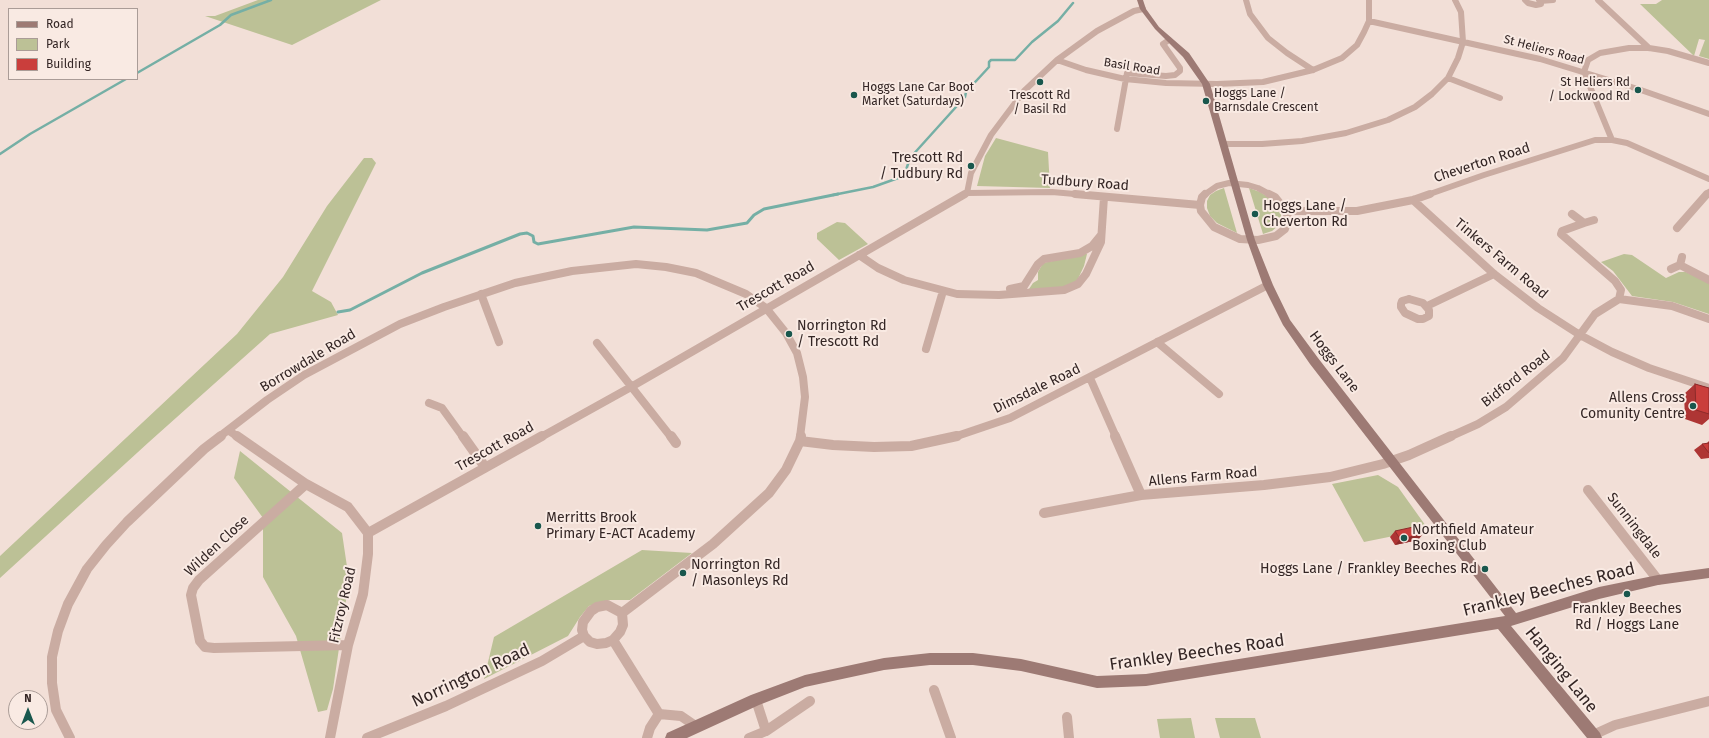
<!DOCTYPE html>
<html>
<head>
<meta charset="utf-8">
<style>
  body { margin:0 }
  #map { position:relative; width:1709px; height:738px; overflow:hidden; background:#f2dfd7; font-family:"Fira Sans",sans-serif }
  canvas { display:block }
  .legend { position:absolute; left:8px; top:8px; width:130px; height:72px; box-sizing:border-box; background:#f9eae3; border:1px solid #aa9c97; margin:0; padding:5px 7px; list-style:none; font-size:12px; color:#342625 }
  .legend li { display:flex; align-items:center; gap:8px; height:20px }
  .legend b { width:20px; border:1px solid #aa9c97 }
  .north { position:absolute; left:8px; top:690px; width:40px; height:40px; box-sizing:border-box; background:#f9eae3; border:1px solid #aa9c97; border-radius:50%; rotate:0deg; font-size:11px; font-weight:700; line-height:16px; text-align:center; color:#342625 }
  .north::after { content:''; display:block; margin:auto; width:14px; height:18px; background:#19574d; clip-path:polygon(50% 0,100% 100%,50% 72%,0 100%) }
</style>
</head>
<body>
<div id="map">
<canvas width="1709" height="738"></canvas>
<ul class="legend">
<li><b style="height:5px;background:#9d7a74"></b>Road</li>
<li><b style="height:11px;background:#bcc196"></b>Park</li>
<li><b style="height:11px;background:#ca3e3c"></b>Building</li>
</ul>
<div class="north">N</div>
</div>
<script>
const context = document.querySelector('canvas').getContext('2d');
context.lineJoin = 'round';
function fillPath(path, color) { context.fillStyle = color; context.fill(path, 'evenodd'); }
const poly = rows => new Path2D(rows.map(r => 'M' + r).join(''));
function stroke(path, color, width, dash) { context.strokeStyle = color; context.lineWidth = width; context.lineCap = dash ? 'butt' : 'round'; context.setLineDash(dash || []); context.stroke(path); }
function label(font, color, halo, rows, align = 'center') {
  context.font = font + ' "Fira Sans",sans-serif'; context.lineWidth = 4; context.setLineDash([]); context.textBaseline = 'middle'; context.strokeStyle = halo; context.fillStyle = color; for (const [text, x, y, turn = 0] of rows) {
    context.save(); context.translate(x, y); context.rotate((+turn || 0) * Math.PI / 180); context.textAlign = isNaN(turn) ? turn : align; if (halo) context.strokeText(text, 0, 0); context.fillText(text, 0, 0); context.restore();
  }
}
const green = poly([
  [258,0,381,0,292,45,205,16,215,16],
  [1662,0,1709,0,1709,59,1699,56,1705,40,1699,39,1694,56,1640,4,1656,4],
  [996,138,1048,152,1050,188,977,186,985,156],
  [364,158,372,158,376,163,312,291,331,302,338,315,270,334,149,442,0,578,0,556,237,334,283,277,327,206],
  [1224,188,1237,233,1217,223,1210,216,1207,208,1207,201,1210,195,1216,191],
  [1249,188,1260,192,1270,198,1277,205,1281,213,1281,220,1278,226,1272,231,1263,234],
  [837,222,845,223,868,244,839,260,817,239,817,233],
  [1085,254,1087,254,1084,266,1076,283,1062,289,1029,289,1033,283,1038,280,1038,272,1043,263],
  [1624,254,1632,255,1666,278,1679,272,1686,272,1709,282,1709,314,1673,302,1632,296,1613,271,1601,262],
  [240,451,342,533,349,580,333,689,327,710,318,712,296,636,263,577,263,518,234,478],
  [1378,475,1398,487,1428,529,1364,542,1332,484],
  [642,550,692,553,630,600,610,600,589,606,580,617,568,636,484,679,494,637],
  [1191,718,1195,738,1160,738,1157,719],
  [1215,718,1255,718,1261,738,1220,738]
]);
const streamFar1 = poly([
  [137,73,220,25,231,15,271,0],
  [0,154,30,134,126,79],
  [833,195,873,187,901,177,906,170,910,158,965,97,966,92,989,67,989,62,991,60,1015,60,1032,42,1058,21,1073,3]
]);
const stream = poly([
  [338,312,350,310,422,273,520,234,527,233,533,236,534,242,538,244,634,227,707,230,747,223,754,215,764,209,838,194]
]);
const streetFar2 = poly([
  [1246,0,1250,14,1268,38,1287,53,1313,70],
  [1525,0,1528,3,1536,5,1541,4,1539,0],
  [1598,0,1649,48],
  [1540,1,1553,0],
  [1369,21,1540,59,1638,89,1709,114],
  [1057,60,1086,70,1125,79,1166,83,1217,84,1263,82,1313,70,1342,58,1357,45,1364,32,1369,21,1369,0],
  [1448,78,1500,98],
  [1117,129,1127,73,1166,76,1175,75,1180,71,1180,68,1163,44,1169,40],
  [1612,140,1627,143,1709,179],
  [1223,144,1262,144,1302,141,1346,133,1388,120,1415,107,1432,94,1448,78,1458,58,1463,42,1461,12,1455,0],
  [967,193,1052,192,1086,195],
  [964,195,967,193,971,173,991,135,1024,91,1057,60,1097,31,1134,11,1143,9],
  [1204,195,1217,186,1229,183,1248,185,1258,188,1271,195],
  [1427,195,1484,175,1595,140,1612,140,1584,72,1588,60,1600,53,1629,48,1649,48,1668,51,1709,63],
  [1706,195,1709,192]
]);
const streetFar1 = poly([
  [1075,194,1200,205],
  [1205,194,1202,197,1200,205,1201,211,1214,227,1240,239,1258,240,1276,236,1285,229,1288,218,1286,211,1275,197,1269,194],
  [1413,200,1494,274,1538,308,1580,335,1612,352,1649,368,1709,388],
  [1286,211,1357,211,1413,200,1430,194],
  [1584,223,1594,220],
  [1677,228,1707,194],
  [859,255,878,268,904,280,957,294,999,295,1064,290,1078,284,1086,274,1101,242,1104,197],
  [1680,265,1682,257],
  [1671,269,1680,265,1709,280],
  [1010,289,1024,286,1038,264,1044,259,1080,253,1092,246,1101,235],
  [481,294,499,342],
  [1409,299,1423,303,1429,310,1429,316,1423,319,1418,319,1405,313,1401,307,1401,304,1402,301,1409,299],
  [1619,299,1672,306,1709,319],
  [1427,306,1494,274],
  [1157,342,1219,394],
  [597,343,671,437],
  [926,349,943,291],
  [1090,378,1116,437],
  [429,403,442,408,463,437],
  [228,430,238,437],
  [219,437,267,400,304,375,400,324,444,307,515,283,572,271,636,264,666,267,696,273,746,294,766,308,786,333,797,353,803,377,805,397,800,437],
  [541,437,631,387,965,194],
  [954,437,1010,418,1268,285],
  [1449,437,1478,424,1506,407,1563,358,1595,314,1619,299,1621,290,1615,281,1561,234,1562,231,1584,223,1572,214]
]);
const street = poly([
  [237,436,306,484,348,507,368,533,368,554,363,594,348,645,330,738],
  [463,436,485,467],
  [671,436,676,443],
  [1115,436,1141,495,1264,485,1330,477,1383,464,1409,455,1451,436],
  [800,441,833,445,874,447,911,446,957,436],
  [306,484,199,580,193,588,191,595,200,641,205,647,214,648,348,645],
  [1588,490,1658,580],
  [1044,513,1141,495],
  [368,533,542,436],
  [607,605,622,613,623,625,620,632,613,640,606,643,597,644,590,642,584,636,582,630,583,622,591,611,597,607,607,605],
  [622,613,713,544,769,493,786,470,800,441,801,436],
  [613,640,659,714],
  [934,690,951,738],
  [659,714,681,716,697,727],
  [1067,717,1069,738],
  [766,731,810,701],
  [1593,735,1615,725,1709,701],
  [70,738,56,710,52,683,52,657,58,631,68,604,87,569,106,545,127,522,204,449,221,436],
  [367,738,446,706,542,661,584,636],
  [647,738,650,728,659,714],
  [749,738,766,731,756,700]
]);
const secondary = poly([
  [1137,0,1143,0,1146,9,1159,27,1189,53,1210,84,1255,240,1273,285,1290,320,1318,358,1516,613,1599,587,1658,575,1709,568,1709,578,1658,585,1599,599,1511,626,1600,733,1602,738,1587,738,1498,629,1146,686,1097,688,1021,671,973,665,930,665,884,670,805,687,759,705,687,738,665,738,667,733,751,695,805,675,884,658,930,653,973,653,1021,659,1097,676,1146,674,1505,616,1310,364,1283,325,1263,285,1247,240,1202,84,1183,57,1155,29,1140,9,1137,0]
]);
const wall = poly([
  [1695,384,1709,388,1709,419,1702,425,1685,419,1684,394],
  [1709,441,1709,458,1701,459,1694,450,1702,444,1706,444],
  [1395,531,1418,540,1395,545,1390,537]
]);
const shadedWall = poly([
  [1423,534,1418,540,1395,545,1400,539]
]);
const building = poly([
  [1695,384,1709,388,1709,414,1696,410,1695,384],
  [1709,443,1709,453,1702,444,1709,443],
  [1418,526,1423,534,1400,539,1395,531,1418,526]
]);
const markers = [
  [1040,82,4,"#19574d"],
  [1638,90,4,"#19574d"],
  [854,95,4,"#19574d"],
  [1206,101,4,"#19574d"],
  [971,166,4,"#19574d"],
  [1255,214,4,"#19574d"],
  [789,334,4,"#19574d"],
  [1693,406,4,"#19574d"],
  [538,526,4,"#19574d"],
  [1404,538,4,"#19574d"],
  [1485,569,4,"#19574d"],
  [683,573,4,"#19574d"],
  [1627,594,4,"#19574d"]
];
const farStreetnames = [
  ["St Heliers Road",1544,50,15],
  ["Basil Road",1132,67,9]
];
const farPoinames = [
  ["St Heliers Rd",1630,83,"right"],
  ["/ Lockwood Rd",1630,97,"right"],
  ["Hoggs Lane Car Boot",862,88],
  ["Market (Saturdays)",862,102],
  ["Hoggs Lane /",1214,94],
  ["Barnsdale Crescent",1214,108],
  ["Trescott Rd",1040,96,"center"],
  ["/ Basil Rd",1040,110,"center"]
];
const poiNames = [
  ["Trescott Rd",963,158,"right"],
  ["/ Tudbury Rd",963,174,"right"],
  ["Hoggs Lane /",1263,206],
  ["Cheverton Rd",1263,222],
  ["Norrington Rd",797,326],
  ["/ Trescott Rd",797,342],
  ["Allens Cross",1685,398,"right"],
  ["Comunity Centre",1685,414,"right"],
  ["Merritts Brook",546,518],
  ["Primary E-ACT Academy",546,534],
  ["Northfield Amateur",1412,530],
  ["Boxing Club",1412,546],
  ["Norrington Rd",691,565],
  ["/ Masonleys Rd",691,581],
  ["Hoggs Lane / Frankley Beeches Rd",1477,569,"right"],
  ["Frankley Beeches",1627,609,"center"],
  ["Rd / Hoggs Lane",1627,625,"center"]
];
const streetNames = [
  ["Cheverton Road",1482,163,-18],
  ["Tudbury Road",1085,183,4],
  ["Tinkers Farm Road",1501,259,40],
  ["Trescott Road",776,287,-30],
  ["Borrowdale Road",308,361,-31],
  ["Hoggs Lane",1334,362,53],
  ["Bidford Road",1516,379,-38],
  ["Dimsdale Road",1037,389,-26],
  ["Trescott Road",495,447,-29],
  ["Allens Farm Road",1203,477,-5],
  ["Sunningdale",1634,526,52],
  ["Wilden Close",217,546,-43],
  ["Fitzroy Road",343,605,-77]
];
const nearStreetnames = [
  ["Frankley Beeches Road",1549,590,-14],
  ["Frankley Beeches Road",1197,653,-8],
  ["Hanging Lane",1561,670,51],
  ["Norrington Road",471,676,-25]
];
fillPath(green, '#bcc196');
stroke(streamFar1, '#75afa5', 2.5);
stroke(stream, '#75afa5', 3);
stroke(streetFar2, '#caaca2', 6);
stroke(streetFar1, '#caaca2', 8);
stroke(street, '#caaca2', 10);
fillPath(secondary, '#9d7a74');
fillPath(wall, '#ae3534');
fillPath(shadedWall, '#8d2b2a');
fillPath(building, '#ca3e3c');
stroke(building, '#8d2b2a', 1);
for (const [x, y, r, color] of markers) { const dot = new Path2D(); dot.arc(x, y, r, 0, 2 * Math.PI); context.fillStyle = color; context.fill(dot); stroke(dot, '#f9eae3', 1.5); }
label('12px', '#342625', '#f9eae3', farStreetnames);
label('12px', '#342625', '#f9eae3', farPoinames, 'left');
label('14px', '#342625', '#f9eae3', poiNames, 'left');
label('14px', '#342625', '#f9eae3', streetNames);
label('17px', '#342625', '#f9eae3', nearStreetnames);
</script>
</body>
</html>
